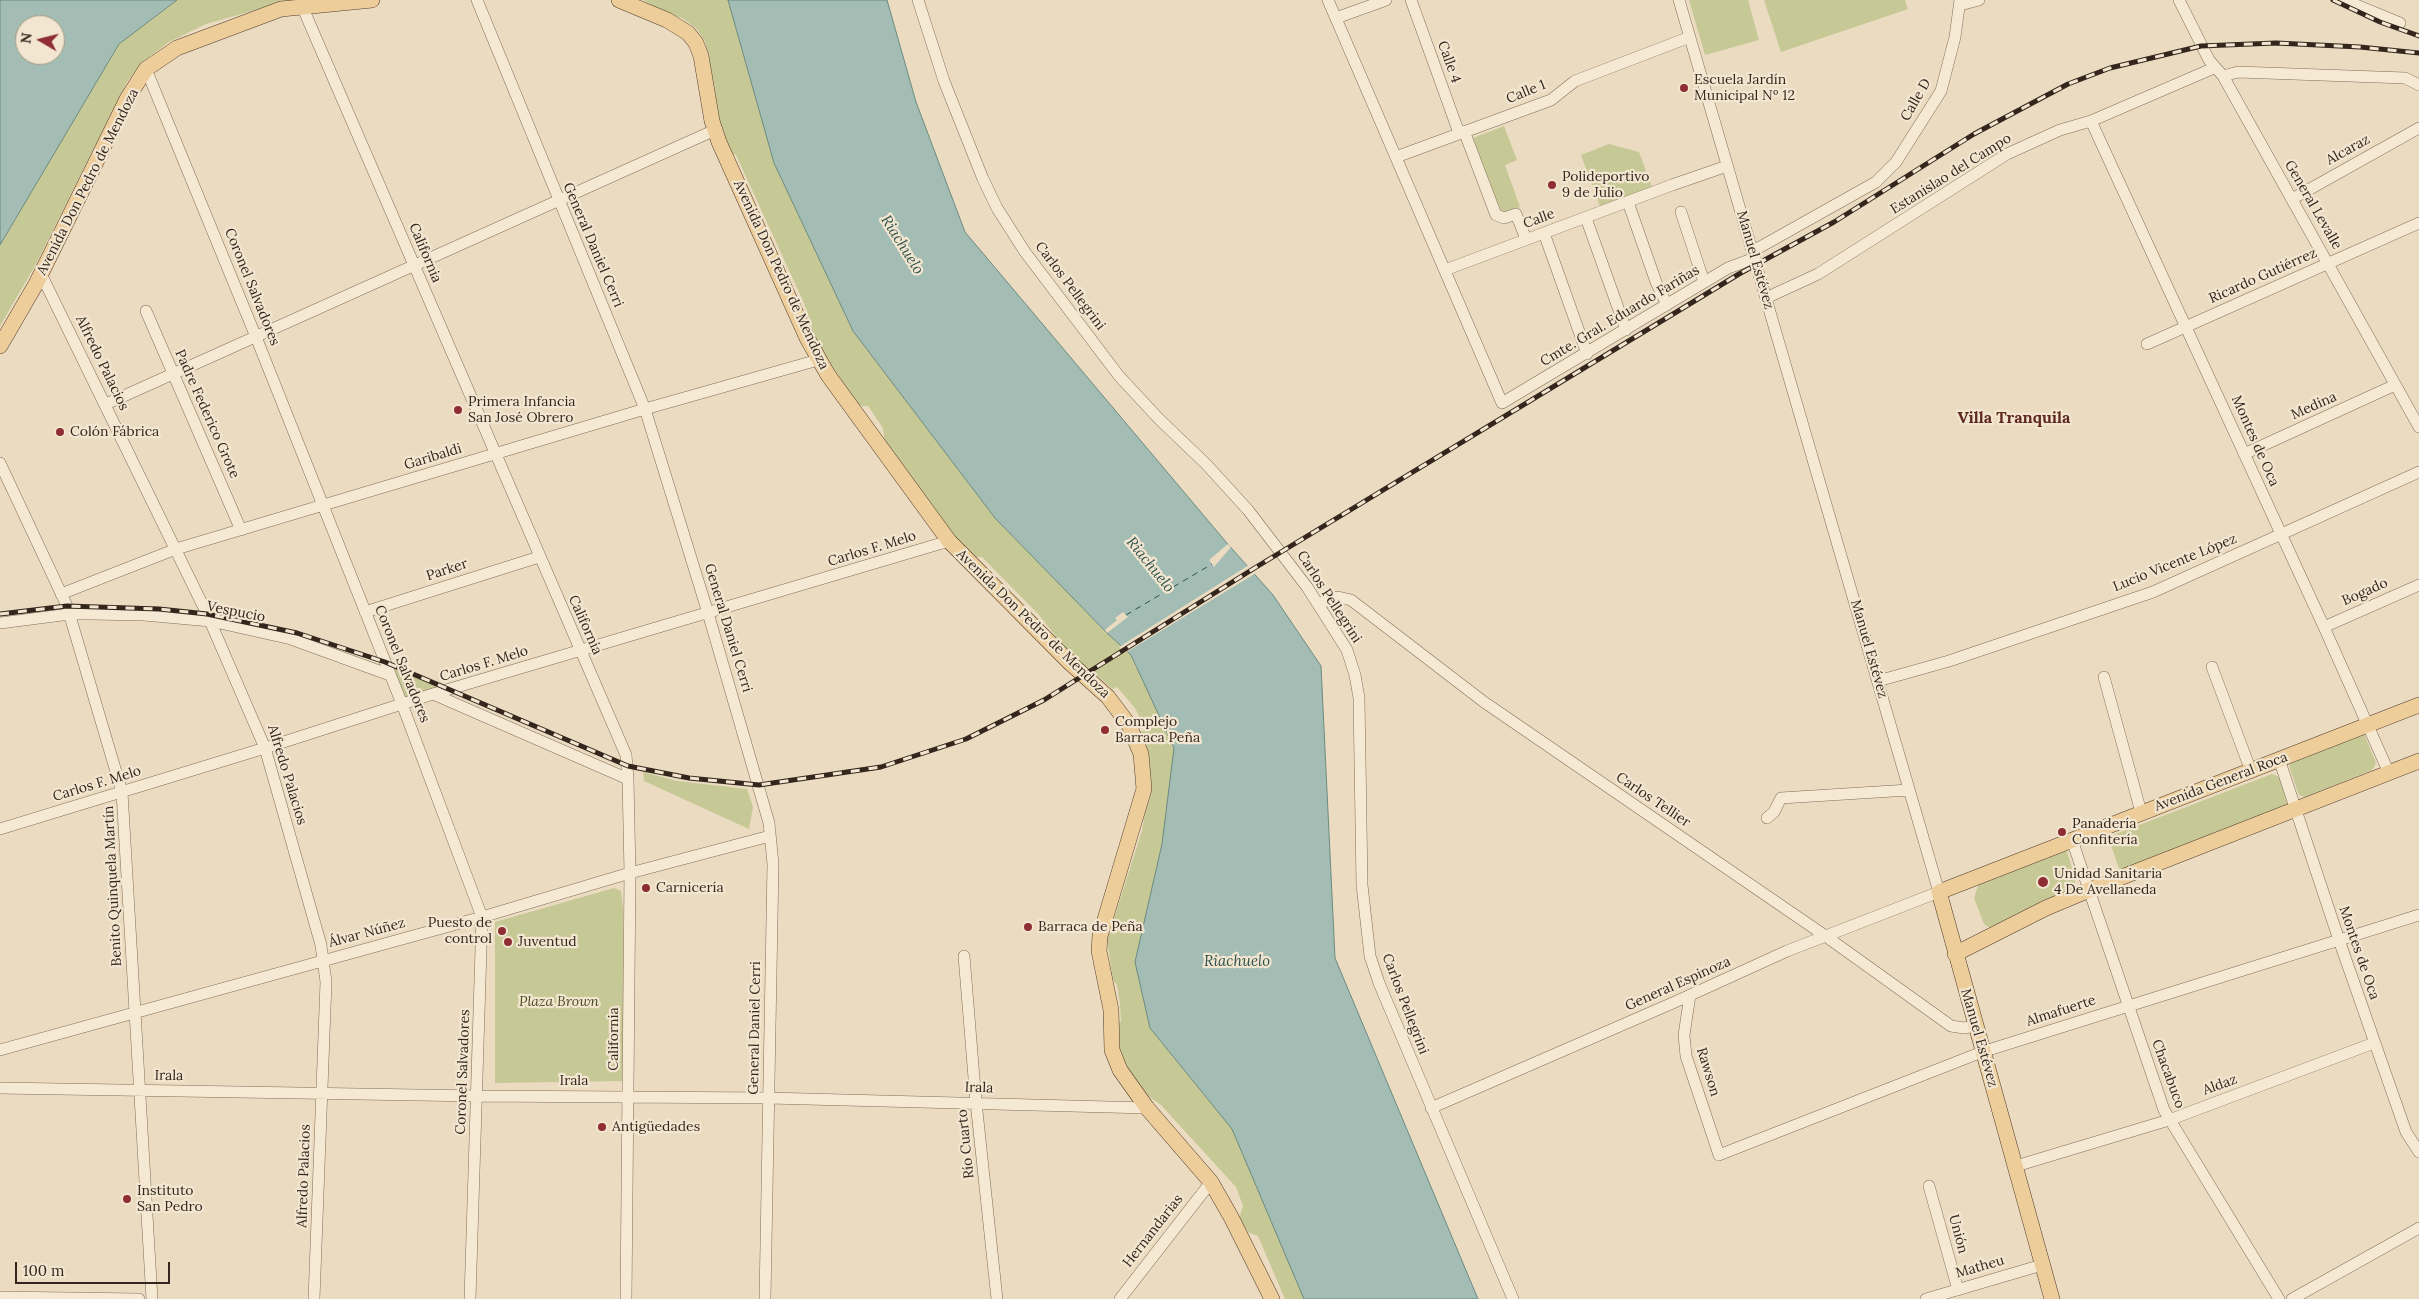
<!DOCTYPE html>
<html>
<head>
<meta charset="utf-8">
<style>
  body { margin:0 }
  #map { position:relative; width:2419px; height:1299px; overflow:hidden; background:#ebdbc1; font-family:Lora,serif }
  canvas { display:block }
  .north { position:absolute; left:15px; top:15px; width:50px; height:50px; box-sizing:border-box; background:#f3e6d0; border:1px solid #a79988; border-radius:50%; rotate:278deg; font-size:14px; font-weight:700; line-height:20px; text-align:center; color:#34261d }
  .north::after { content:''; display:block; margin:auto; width:18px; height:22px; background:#8f2d34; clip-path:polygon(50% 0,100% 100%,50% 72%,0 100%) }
  .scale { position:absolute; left:15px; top:1262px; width:155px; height:22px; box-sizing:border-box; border:2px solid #34261d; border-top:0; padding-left:6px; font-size:15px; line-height:18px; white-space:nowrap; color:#34261d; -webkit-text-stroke:4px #f3e6d0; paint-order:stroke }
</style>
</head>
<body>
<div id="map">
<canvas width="2419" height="1299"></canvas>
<div class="north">N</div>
<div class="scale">100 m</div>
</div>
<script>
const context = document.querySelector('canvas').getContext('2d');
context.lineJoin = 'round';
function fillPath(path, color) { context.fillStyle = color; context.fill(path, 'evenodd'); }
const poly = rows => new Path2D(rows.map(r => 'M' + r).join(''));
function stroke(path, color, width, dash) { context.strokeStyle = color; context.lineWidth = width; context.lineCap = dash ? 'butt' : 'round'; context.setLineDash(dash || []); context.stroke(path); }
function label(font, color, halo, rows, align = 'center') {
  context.font = font + ' Lora,serif'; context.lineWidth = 4.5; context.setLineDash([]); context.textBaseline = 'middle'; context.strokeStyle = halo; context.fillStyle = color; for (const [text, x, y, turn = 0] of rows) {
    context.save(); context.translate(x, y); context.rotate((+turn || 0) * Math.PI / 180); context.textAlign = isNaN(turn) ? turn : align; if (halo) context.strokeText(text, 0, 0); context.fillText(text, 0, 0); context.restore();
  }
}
const green = poly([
  [177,0,319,0,281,3,206,24,169,42,141,63,127,82,36,264,0,326,0,245,119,44],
  [643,0,728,0,774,163,853,331,995,518,1107,633,1131,655,1175,748,1162,844,1136,962,1150,1028,1232,1129,1305,1299,1285,1299,1258,1236,1248,1232,1239,1219,1243,1206,1236,1187,1161,1105,1138,1089,1124,1068,1115,1043,1116,1023,1121,1022,1120,1004,1117,985,1113,980,1107,940,1142,831,1147,800,1139,732,1146,730,1135,708,1117,687,1113,689,1068,652,1040,616,982,557,972,557,949,532,885,444,883,428,868,406,859,406,810,335,812,325,804,303,736,155,728,152,720,127,705,41,696,28,682,18,662,12],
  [1689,0,1748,0,1759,40,1705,55],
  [1764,0,1905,0,1908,9,1781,52],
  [1504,126,1517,160,1505,165,1520,207,1502,214,1473,138],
  [1609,144,1639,152,1652,187,1600,206,1581,155],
  [385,662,451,689,402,704],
  [2364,734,2376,763,2372,770,2305,797,2299,795,2289,766,2292,759],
  [643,772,677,781,747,789,753,807,749,829,644,781],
  [2272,774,2279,777,2288,805,2120,871,2108,837],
  [2063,850,2067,852,2075,878,2075,883,2071,888,1999,928,1991,928,1984,924,1974,898,1979,883],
  [614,888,621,891,623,908,625,1081,495,1083,495,922]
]);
const water = poly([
  [0,0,177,0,119,44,0,245,0,0],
  [25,25,55,25,55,55,25,55,25,25],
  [728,0,887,0,916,102,965,232,1226,542,1273,595,1321,666,1335,958,1478,1299,1304,1299,1232,1129,1150,1028,1135,962,1162,844,1174,748,1131,655,1107,633,995,518,853,331,774,163,728,0]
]);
const pier = poly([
  [1228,544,1231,547,1214,567,1209,560],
  [1249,565,1256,573,1125,653,1119,647],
  [1123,612,1128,617,1107,633,1105,630,1117,620,1115,618]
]);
const ferry = poly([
  [1126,615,1212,564]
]);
const minor = poly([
  [477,0,645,409,708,613,769,823,773,864,765,1299],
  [918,0,944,81,983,179,997,208,1025,252,1119,376,1159,419,1206,464,1248,510,1307,587,1347,650,1355,675,1359,698,1362,885,1370,956,1379,983,1513,1299],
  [1328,0,1502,403,1728,268,1755,258],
  [1411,0,1459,133],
  [2179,0,2209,60,2223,76,2419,427],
  [2344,0,2400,23],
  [1960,5,1979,0],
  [302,6,626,755,628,779,630,873,626,1299],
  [1336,18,1386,0],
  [146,69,256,337,402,704,482,917,470,1299],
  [2223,76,2238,72,2405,78,2419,85],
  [2091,121,2324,627,2389,773],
  [1464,131,1496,215,1504,218,1516,214,1526,239],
  [1396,157,1551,100,1575,81,1690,37],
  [2292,199,2419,128],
  [1628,202,1656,282,1667,305],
  [1681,212,1704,282],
  [1586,218,1626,330],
  [1544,233,1587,354],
  [1753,251,1876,182,1896,162,1941,91,1955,37,1960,0],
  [1445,270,1672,185,1727,166],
  [41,274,207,614,265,748,321,945,326,982,314,1299],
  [1766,298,1818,274,2007,154,2060,130,2091,121,2214,68],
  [146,311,241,530],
  [2147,344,2419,223],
  [106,404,715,130],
  [2244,454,2395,385],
  [0,463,67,606,122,792,152,1299],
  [61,594,176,549,645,409,818,360],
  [1318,604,1338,597,1351,600,1484,702,1824,935,1951,1026,1964,1028,1975,1026],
  [365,612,539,557],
  [0,623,70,614,91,614,144,615,211,621,291,639,390,675],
  [2324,627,2419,585],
  [2212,667,2251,771],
  [2104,677,2141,812],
  [1878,681,1949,661,2153,592,2419,472],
  [433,694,628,779],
  [2279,759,2339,940,2406,1132,2419,1152],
  [1767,818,1774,812,1781,798,1909,790],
  [0,829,265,748,433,694,949,541],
  [2072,840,2164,1110,2279,1299],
  [964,956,976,1102,997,1299],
  [1690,995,1684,1035,1686,1056,1719,1155,1982,1052,2419,915],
  [0,1050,482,917,630,873,770,836],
  [0,1088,478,1096,769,1098,1147,1108],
  [1431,1108,1675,1002,1787,951,1939,892,1679,0],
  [2016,1166,2169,1120,2374,1043],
  [1929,1186,1958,1290],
  [0,1297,139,1299],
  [1120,1299,1211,1182],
  [1926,1299,2042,1265],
  [2292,1299,2419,1228]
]);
const major = poly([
  [619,0,667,20,688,33,696,43,701,56,712,121,719,142,807,338,828,375,949,541,1070,663,1108,697,1129,725,1141,754,1144,789,1100,936,1099,951,1111,1010,1112,1050,1120,1070,1147,1108,1211,1182,1231,1217,1272,1299],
  [0,346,36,284,127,99,146,69,177,48,281,9,372,0],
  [1955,954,2046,908,2089,890,2419,761],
  [2052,1299,1939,892,2419,705]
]);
const rail = poly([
  [2333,0,2380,22,2419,36],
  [0,614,67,606,159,609,207,614,297,633,385,662,628,766,689,778,759,785,881,767,966,739,1044,700,1253,569,1739,274,1834,222,1974,134,2068,84,2110,68,2201,46,2276,43,2360,47,2419,53]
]);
const markers = [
  [1684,88,5,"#8f2d34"],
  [1552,185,5,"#8f2d34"],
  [458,410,5,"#8f2d34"],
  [60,432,5,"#8f2d34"],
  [1105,730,5,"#8f2d34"],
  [2062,832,5,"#8f2d34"],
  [2043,882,6,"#8f2d34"],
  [646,888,5,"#8f2d34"],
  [1028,927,5,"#8f2d34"],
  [502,931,5,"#8f2d34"],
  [508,942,5,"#8f2d34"],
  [602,1127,5,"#8f2d34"],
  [127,1199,5,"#8f2d34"]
];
const streetNames = [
  ["Calle 4",1449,62,70],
  ["Calle 1",1526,92,-22],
  ["Calle D",1916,100,-60],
  ["Alcaraz",2348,150,-29],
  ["Estanislao del Campo",1951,174,-32],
  ["Avenida Don Pedro de Mendoza",88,182,-63],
  ["General Levalle",2313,205,60],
  ["Calle",1539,219,-20],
  ["General Daniel Cerri",593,245,67],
  ["California",425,253,67],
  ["Manuel Estévez",1755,260,74],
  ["Avenida Don Pedro de Mendoza",781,275,65],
  ["Ricardo Gutiérrez",2263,276,-24],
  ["Carlos Pellegrini",1070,286,53],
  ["Coronel Salvadores",252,287,68],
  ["Cmte. Gral. Eduardo Fariñas",1620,316,-31],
  ["Alfredo Palacios",102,363,64],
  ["Medina",2314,406,-24],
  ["Padre Federico Grote",207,414,66],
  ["Montes de Oca",2255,441,66],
  ["Garibaldi",433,457,-17],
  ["Carlos F. Melo",872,549,-17],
  ["Lucio Vicente López",2175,563,-22],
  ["Parker",447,570,-18],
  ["Bogado",2365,592,-24],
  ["Carlos Pellegrini",1329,597,57],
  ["Vespucio",236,612,11],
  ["Avenida Don Pedro de Mendoza",1033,624,44],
  ["California",585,625,66],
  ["General Daniel Cerri",728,628,73],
  ["Manuel Estévez",1869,649,74],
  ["Coronel Salvadores",402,664,68],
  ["Carlos F. Melo",484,664,-17],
  ["Alfredo Palacios",287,775,73],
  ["Avenida General Roca",2221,782,-21],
  ["Carlos F. Melo",97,784,-17],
  ["Carlos Tellier",1653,800,34],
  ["Benito Quinquela Martín",113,886,-93],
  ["Álvar Núñez",367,933,-15],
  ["Montes de Oca",2359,953,71],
  ["General Espinoza",1678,984,-24],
  ["Carlos Pellegrini",1405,1004,69],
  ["Almafuerte",2061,1011,-18],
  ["General Daniel Cerri",755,1028,-89],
  ["Manuel Estévez",1979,1038,74],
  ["California",614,1039,-90],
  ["Coronel Salvadores",463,1072,-88],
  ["Rawson",1708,1072,73],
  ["Chacabuco",2168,1074,70],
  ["Irala",169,1076,1],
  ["Irala",574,1081],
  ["Aldaz",2220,1085,-20],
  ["Irala",979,1088,2],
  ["Río Cuarto",966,1144,-96],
  ["Alfredo Palacios",304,1176,-88],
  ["Hernandarias",1153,1231,-52],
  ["Unión",1958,1234,75],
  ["Matheu",1980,1267,-16]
];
const poiNames = [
  ["Escuela Jardín",1694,80],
  ["Municipal Nº 12",1694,96],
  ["Polideportivo",1562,177],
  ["9 de Julio",1562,193],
  ["Primera Infancia",468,402],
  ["San José Obrero",468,418],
  ["Colón Fábrica",70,432],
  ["Complejo",1115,722],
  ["Barraca Peña",1115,738],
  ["Panadería",2072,824],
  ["Confitería",2072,840],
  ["Unidad Sanitaria",2054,874],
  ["4 De Avellaneda",2054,890],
  ["Carnicería",656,888],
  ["Puesto de",492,923,"right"],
  ["control",492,939,"right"],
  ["Barraca de Peña",1038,927],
  ["Juventud",518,942],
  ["Antigüedades",612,1127],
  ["Instituto",137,1191],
  ["San Pedro",137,1207]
];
const parkNames = [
  ["Plaza Brown",559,1002]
];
const waterNames = [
  ["Riachuelo",902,245,58],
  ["Riachuelo",1150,565,51],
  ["Riachuelo",1237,962]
];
const quarterNames = [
  ["Villa Tranquila",2014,418]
];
fillPath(green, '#c6c895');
fillPath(water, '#a3bdb4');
stroke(water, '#6b8a80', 1);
fillPath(pier, '#ebdbc1');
stroke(ferry, '#2d534e', 1, [6, 5]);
stroke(minor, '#836d59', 12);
stroke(major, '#513c2e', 16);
stroke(minor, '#f6e9d3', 11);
stroke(major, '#edcd9a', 15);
stroke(rail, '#34261d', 5);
stroke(rail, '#f3e6d0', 3, [9]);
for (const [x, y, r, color] of markers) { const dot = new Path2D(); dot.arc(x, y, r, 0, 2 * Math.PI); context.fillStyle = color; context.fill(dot); stroke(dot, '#f3e6d0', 2); }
label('14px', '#34261d', '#f3e6d0', streetNames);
label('14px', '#34261d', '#f3e6d0', poiNames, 'left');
label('italic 14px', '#474f25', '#f3e6d0', parkNames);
label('italic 15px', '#2d534e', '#f3e6d0', waterNames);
label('bold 16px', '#5e281f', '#f3e6d0', quarterNames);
</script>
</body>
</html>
